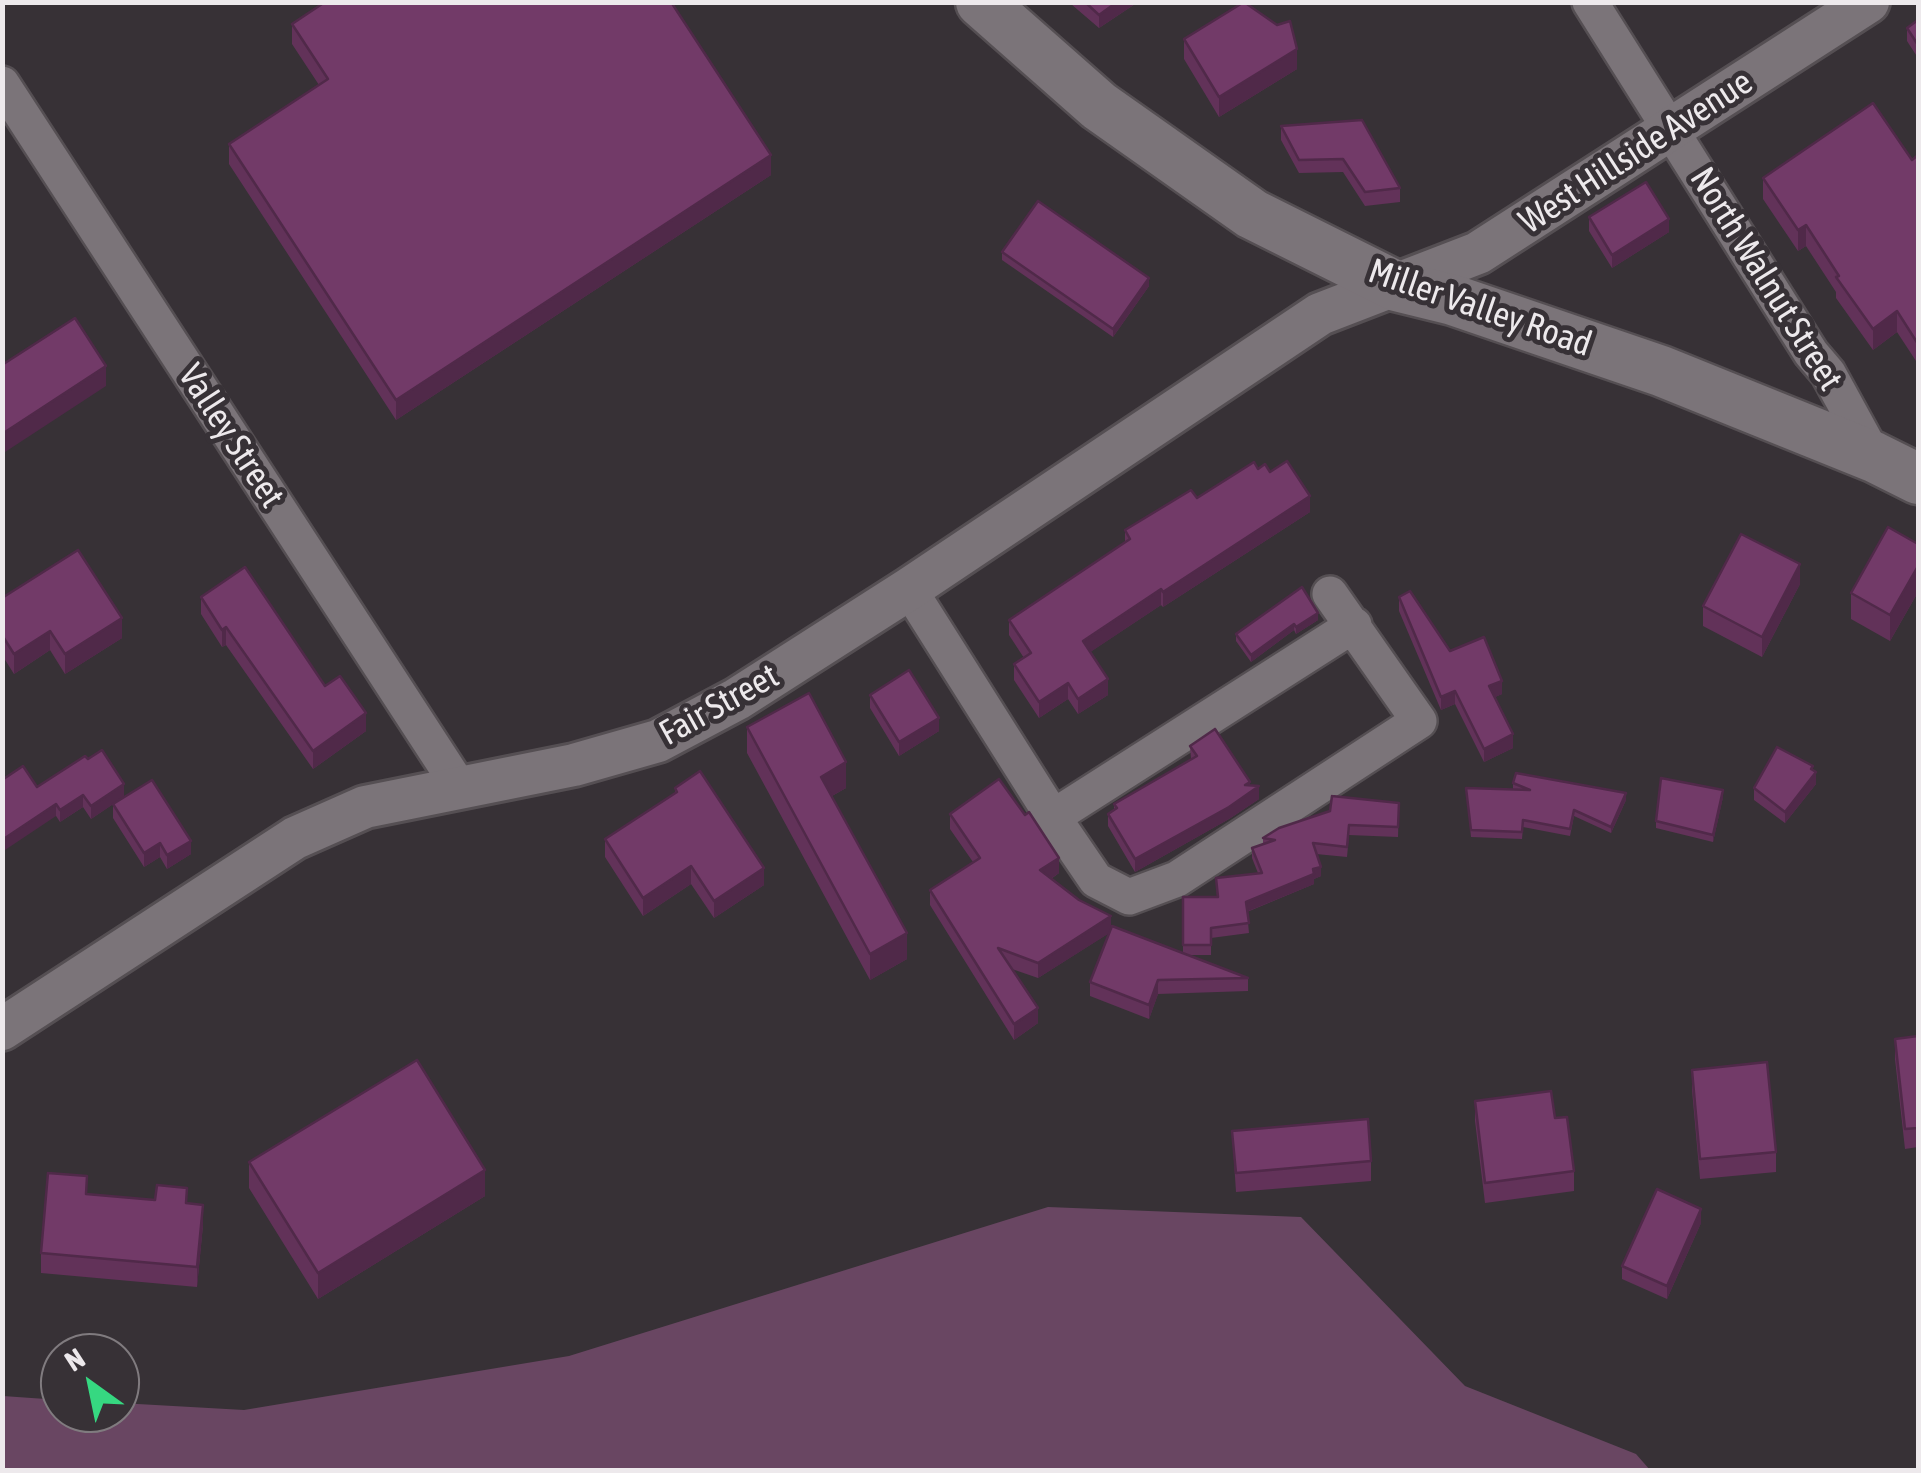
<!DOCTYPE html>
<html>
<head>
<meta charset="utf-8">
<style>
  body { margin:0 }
  #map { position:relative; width:1921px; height:1473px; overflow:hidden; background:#373136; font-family:"Asap Condensed",sans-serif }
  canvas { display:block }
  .frame { position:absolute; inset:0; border:5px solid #ede9ec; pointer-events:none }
  .north { position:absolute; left:40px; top:1333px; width:100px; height:100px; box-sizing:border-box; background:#373136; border:2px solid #807b7f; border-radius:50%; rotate:327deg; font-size:28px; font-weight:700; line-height:40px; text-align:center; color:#ede9ec }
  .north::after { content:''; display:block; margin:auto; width:35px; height:45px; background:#36d881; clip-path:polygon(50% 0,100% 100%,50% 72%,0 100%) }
</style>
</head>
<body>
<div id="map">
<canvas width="1921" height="1473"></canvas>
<div class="frame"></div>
<div class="north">N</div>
</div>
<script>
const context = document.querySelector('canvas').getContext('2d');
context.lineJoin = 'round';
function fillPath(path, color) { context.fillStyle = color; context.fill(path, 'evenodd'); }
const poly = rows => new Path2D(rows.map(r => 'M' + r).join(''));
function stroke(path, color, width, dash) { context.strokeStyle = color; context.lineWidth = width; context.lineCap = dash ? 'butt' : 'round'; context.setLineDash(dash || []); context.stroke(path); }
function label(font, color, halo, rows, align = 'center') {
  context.font = font + ' "Asap Condensed",sans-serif'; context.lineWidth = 10; context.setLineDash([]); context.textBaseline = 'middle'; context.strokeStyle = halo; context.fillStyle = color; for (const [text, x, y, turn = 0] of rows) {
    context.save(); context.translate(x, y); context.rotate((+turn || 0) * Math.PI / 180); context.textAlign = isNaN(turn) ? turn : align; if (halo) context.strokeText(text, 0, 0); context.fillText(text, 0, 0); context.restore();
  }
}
const green = poly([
  [1048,1207,1301,1217,1465,1386,1636,1454,1650,1470,3,1470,3,1396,60,1400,60,1413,120,1413,120,1403,244,1410,569,1356]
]);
const minor = poly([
  [1590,2,1811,353,1828,373,1874,457],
  [2,84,460,788],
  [909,589,1053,817,1096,880,1129,897,1177,879,1419,721,1330,594],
  [1053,817,1354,625]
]);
const tertiary = poly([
  [2,1029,295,838,365,807,574,765,658,741,737,699,909,589,1320,314,1478,253,1868,2]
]);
const secondary = poly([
  [981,2,1099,106,1252,214,1396,286,1453,300,1661,371,1874,457,1918,479]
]);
const wall = poly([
  [1071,2,1138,2,1099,28,1071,4],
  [1918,20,1918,58,1907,41,1907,28],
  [292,24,771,175,396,420,229,164,229,144,319,85,292,44],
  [1184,39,1297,69,1219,117,1184,59],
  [1281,126,1400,188,1400,202,1365,206,1343,172,1299,173,1281,140],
  [1918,155,1918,364,1897,332,1873,350,1836,298,1836,292,1806,246,1798,251,1763,199,1763,178,1912,160],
  [1589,217,1669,232,1612,268,1589,231],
  [1002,252,1149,286,1113,337,1002,260],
  [1258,469,1270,472,1310,512,1163,607,1161,605,1090,652,1108,695,1078,714,1068,699,1039,718,1014,680,1014,664,1024,658,1009,635,1009,620,1125,542,1125,530,1197,498],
  [1918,544,1918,592,1890,641,1851,619,1851,593],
  [1800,584,1762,657,1703,626,1703,606],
  [201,597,325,686,366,731,313,769,226,645,222,647,201,614],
  [1399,597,1450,651,1502,694,1495,697,1513,748,1484,762,1455,704,1441,710,1399,611],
  [2,598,122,638,65,674,50,650,14,674,2,655],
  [1318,620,1296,634,1294,630,1251,662,1236,641,1236,634],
  [870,695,939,731,899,756,870,708],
  [747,727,846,788,832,796,907,959,870,980,747,753],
  [1190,746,1250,785,1259,799,1229,819,1135,872,1108,826,1108,814,1114,810,1114,804,1191,759],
  [1813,771,1816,784,1785,823,1754,800,1754,788],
  [1513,783,1626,800,1611,833,1574,816,1570,836,1523,827,1522,839,1471,837,1466,788,1513,789],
  [37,787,124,797,191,854,167,869,160,857,144,867,113,818,113,804,91,819,83,807,60,822],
  [675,788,764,885,714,918,691,884,643,916,605,857,605,839,675,793],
  [1723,797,1713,842,1656,828,1656,821],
  [1399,803,1398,837,1349,835,1347,857,1316,854,1321,876,1314,879,1314,884,1247,912,1249,933,1211,938,1211,955,1188,955,1248,978,1248,991,1158,994,1149,1019,1090,996,1090,982,1109,933,1038,978,1012,969,1038,1023,1014,1040,930,905,930,890,973,862,950,829,950,814,1059,873,1051,879,1111,929,1183,953,1183,897,1217,897,1216,878,1258,873,1252,858,1252,848,1263,844,1263,838],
  [1918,1036,1918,1147,1905,1149,1895,1059,1895,1039],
  [1692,1070,1776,1152,1776,1172,1700,1179,1692,1090],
  [1475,1101,1555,1118,1574,1171,1574,1191,1485,1203,1475,1121],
  [1232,1131,1371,1161,1371,1181,1236,1192],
  [249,1162,485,1196,318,1299,249,1188],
  [87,1194,187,1203,203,1225,197,1287,41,1273,41,1253],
  [1701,1223,1667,1299,1622,1279,1622,1266]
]);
const shadedWall = poly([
  [1117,2,1138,2,1099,28,1099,15],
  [1297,49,1297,69,1219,117,1219,97],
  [771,155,771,175,396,420,396,400],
  [1669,219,1669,232,1612,268,1612,255],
  [1806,225,1806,246,1798,251,1798,230],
  [1149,278,1149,286,1113,337,1113,329],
  [1897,311,1897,332,1873,350,1873,329],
  [106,366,106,386,2,454,2,434],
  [1310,496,1310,512,1163,607,1163,592],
  [1800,564,1800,584,1762,657,1762,637],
  [1918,566,1918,592,1890,641,1890,615],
  [1161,589,1161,605,1083,657,1083,641],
  [1318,613,1318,620,1296,634,1296,627],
  [122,618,122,638,65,674,65,654],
  [1294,624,1294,630,1251,662,1251,655],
  [226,627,226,645,222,647,222,630],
  [50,631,50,650,14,674,14,654],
  [1108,679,1108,695,1078,714,1078,699],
  [1502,681,1502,694,1489,700,1489,686],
  [1068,683,1068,699,1039,718,1039,702],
  [1455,691,1455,704,1441,710,1441,697],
  [366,713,366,731,313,769,313,751],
  [939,718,939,731,899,756,899,742],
  [1513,734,1513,748,1484,762,1484,749],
  [846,762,846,788,821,802,821,777],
  [1813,766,1813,776,1816,772,1816,784,1785,823,1785,812],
  [1250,782,1250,793,1259,786,1259,799,1229,819,1135,872,1135,859],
  [124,784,124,797,91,819,91,806],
  [1723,790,1723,797,1713,842,1713,835],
  [1626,793,1626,800,1611,833,1611,827],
  [83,795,83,807,60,822,60,810],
  [56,804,56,816,2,852,2,840],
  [191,841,191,854,167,869,167,855],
  [160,843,160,857,144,867,144,853],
  [1059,858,1059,873,1040,886,1040,870],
  [691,866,691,884,643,916,643,898],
  [1321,867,1321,876,1314,879,1314,884,1246,912,1246,902],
  [764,868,764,885,714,918,714,901],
  [1111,916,1111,932,1038,978,1038,963],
  [907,933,907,959,870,980,870,954],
  [1158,980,1158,994,1149,1019,1149,1005],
  [1038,1008,1038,1023,1014,1040,1014,1024],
  [485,1170,485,1196,318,1299,318,1273],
  [203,1205,203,1225,197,1287,197,1267],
  [1701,1209,1701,1223,1667,1299,1667,1286]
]);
const building = poly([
  [325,2,671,2,771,155,396,400,229,144,328,79,292,24,325,2],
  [1085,2,1117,2,1099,15,1085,2],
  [1244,2,1277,25,1290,21,1297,49,1219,97,1184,39,1244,2],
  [1918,20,1918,45,1907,28,1918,20],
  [1873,103,1912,160,1918,155,1918,344,1897,311,1873,329,1836,277,1839,276,1806,225,1798,230,1763,178,1873,103],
  [1362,120,1400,188,1365,192,1343,159,1299,160,1281,126,1362,120],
  [1646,182,1669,219,1612,255,1589,217,1646,182],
  [1038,201,1149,278,1113,329,1002,252,1038,201],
  [75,318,106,366,2,434,2,365,75,318],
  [1287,461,1310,496,1163,592,1161,589,1083,641,1108,679,1078,699,1068,683,1039,702,1014,664,1031,653,1009,620,1130,539,1125,530,1191,490,1197,498,1254,462,1258,469,1265,464,1270,472,1287,461],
  [1888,527,1918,544,1918,566,1890,615,1851,593,1888,527],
  [1741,534,1800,564,1762,637,1703,606,1741,534],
  [78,550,122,618,65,654,50,631,14,654,2,635,2,598,78,550],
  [245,567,325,686,340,676,366,713,313,751,226,627,222,630,201,597,245,567],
  [1302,587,1318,613,1296,627,1294,624,1251,655,1236,634,1302,587],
  [1410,591,1450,651,1484,637,1502,681,1489,686,1513,734,1484,749,1455,691,1441,697,1399,597,1410,591],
  [909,670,939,718,899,742,870,695,909,670],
  [809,693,846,762,821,777,907,933,870,954,747,727,809,693],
  [1215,729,1250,782,1245,785,1259,786,1229,807,1135,859,1108,814,1117,808,1114,804,1197,756,1190,746,1215,729],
  [1777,747,1813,766,1811,769,1816,772,1785,812,1754,788,1777,747],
  [102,750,124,784,91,806,83,795,60,810,56,804,2,840,2,780,23,766,37,787,85,756,88,759,102,750],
  [700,771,764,868,714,901,691,866,643,898,605,839,677,792,675,788,700,771],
  [1516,773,1626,793,1611,827,1574,810,1570,829,1523,820,1522,832,1471,830,1466,788,1530,790,1513,783,1516,773],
  [1661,778,1723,790,1713,835,1656,821,1661,778],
  [999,779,1025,815,1029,812,1059,858,1040,870,1079,900,1111,916,1038,963,998,948,1038,1008,1014,1024,930,890,980,858,950,814,999,779],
  [152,780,191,841,167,855,160,843,144,853,113,804,152,780],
  [1332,796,1399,803,1398,827,1349,825,1347,847,1313,843,1321,867,1313,869,1314,874,1246,902,1249,923,1211,928,1211,945,1183,945,1183,897,1218,897,1216,878,1262,873,1252,848,1275,840,1263,838,1279,828,1330,811,1332,796],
  [1112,926,1248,978,1158,980,1149,1005,1090,982,1112,926],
  [1918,1036,1918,1128,1905,1129,1895,1039,1918,1036],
  [417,1060,485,1170,318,1273,249,1162,417,1060],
  [1767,1062,1776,1152,1700,1159,1692,1070,1767,1062],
  [1551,1091,1555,1118,1567,1117,1574,1171,1485,1183,1475,1101,1551,1091],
  [1368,1119,1371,1161,1236,1173,1232,1131,1368,1119],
  [48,1173,87,1176,86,1194,155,1200,157,1185,187,1188,186,1203,203,1205,197,1267,41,1253,48,1173],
  [1657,1189,1701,1209,1667,1286,1622,1266,1657,1189]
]);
const streetNames = [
  ["West Hillside Avenue",1636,152,-33],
  ["North Walnut Street",1766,279,58],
  ["Miller Valley Road",1480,308,19],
  ["Valley Street",231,436,57],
  ["Fair Street",719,705,-29]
];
fillPath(green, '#694662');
stroke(minor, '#554f53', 40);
stroke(tertiary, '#554f53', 48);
stroke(secondary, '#554f53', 55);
stroke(minor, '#7b7479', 35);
stroke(tertiary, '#7b7479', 42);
stroke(secondary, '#7b7479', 50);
fillPath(wall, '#623259');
fillPath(shadedWall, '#502949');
fillPath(building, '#723a68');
stroke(building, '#502949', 2.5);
label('35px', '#ede9ec', '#373136', streetNames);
</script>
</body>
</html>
